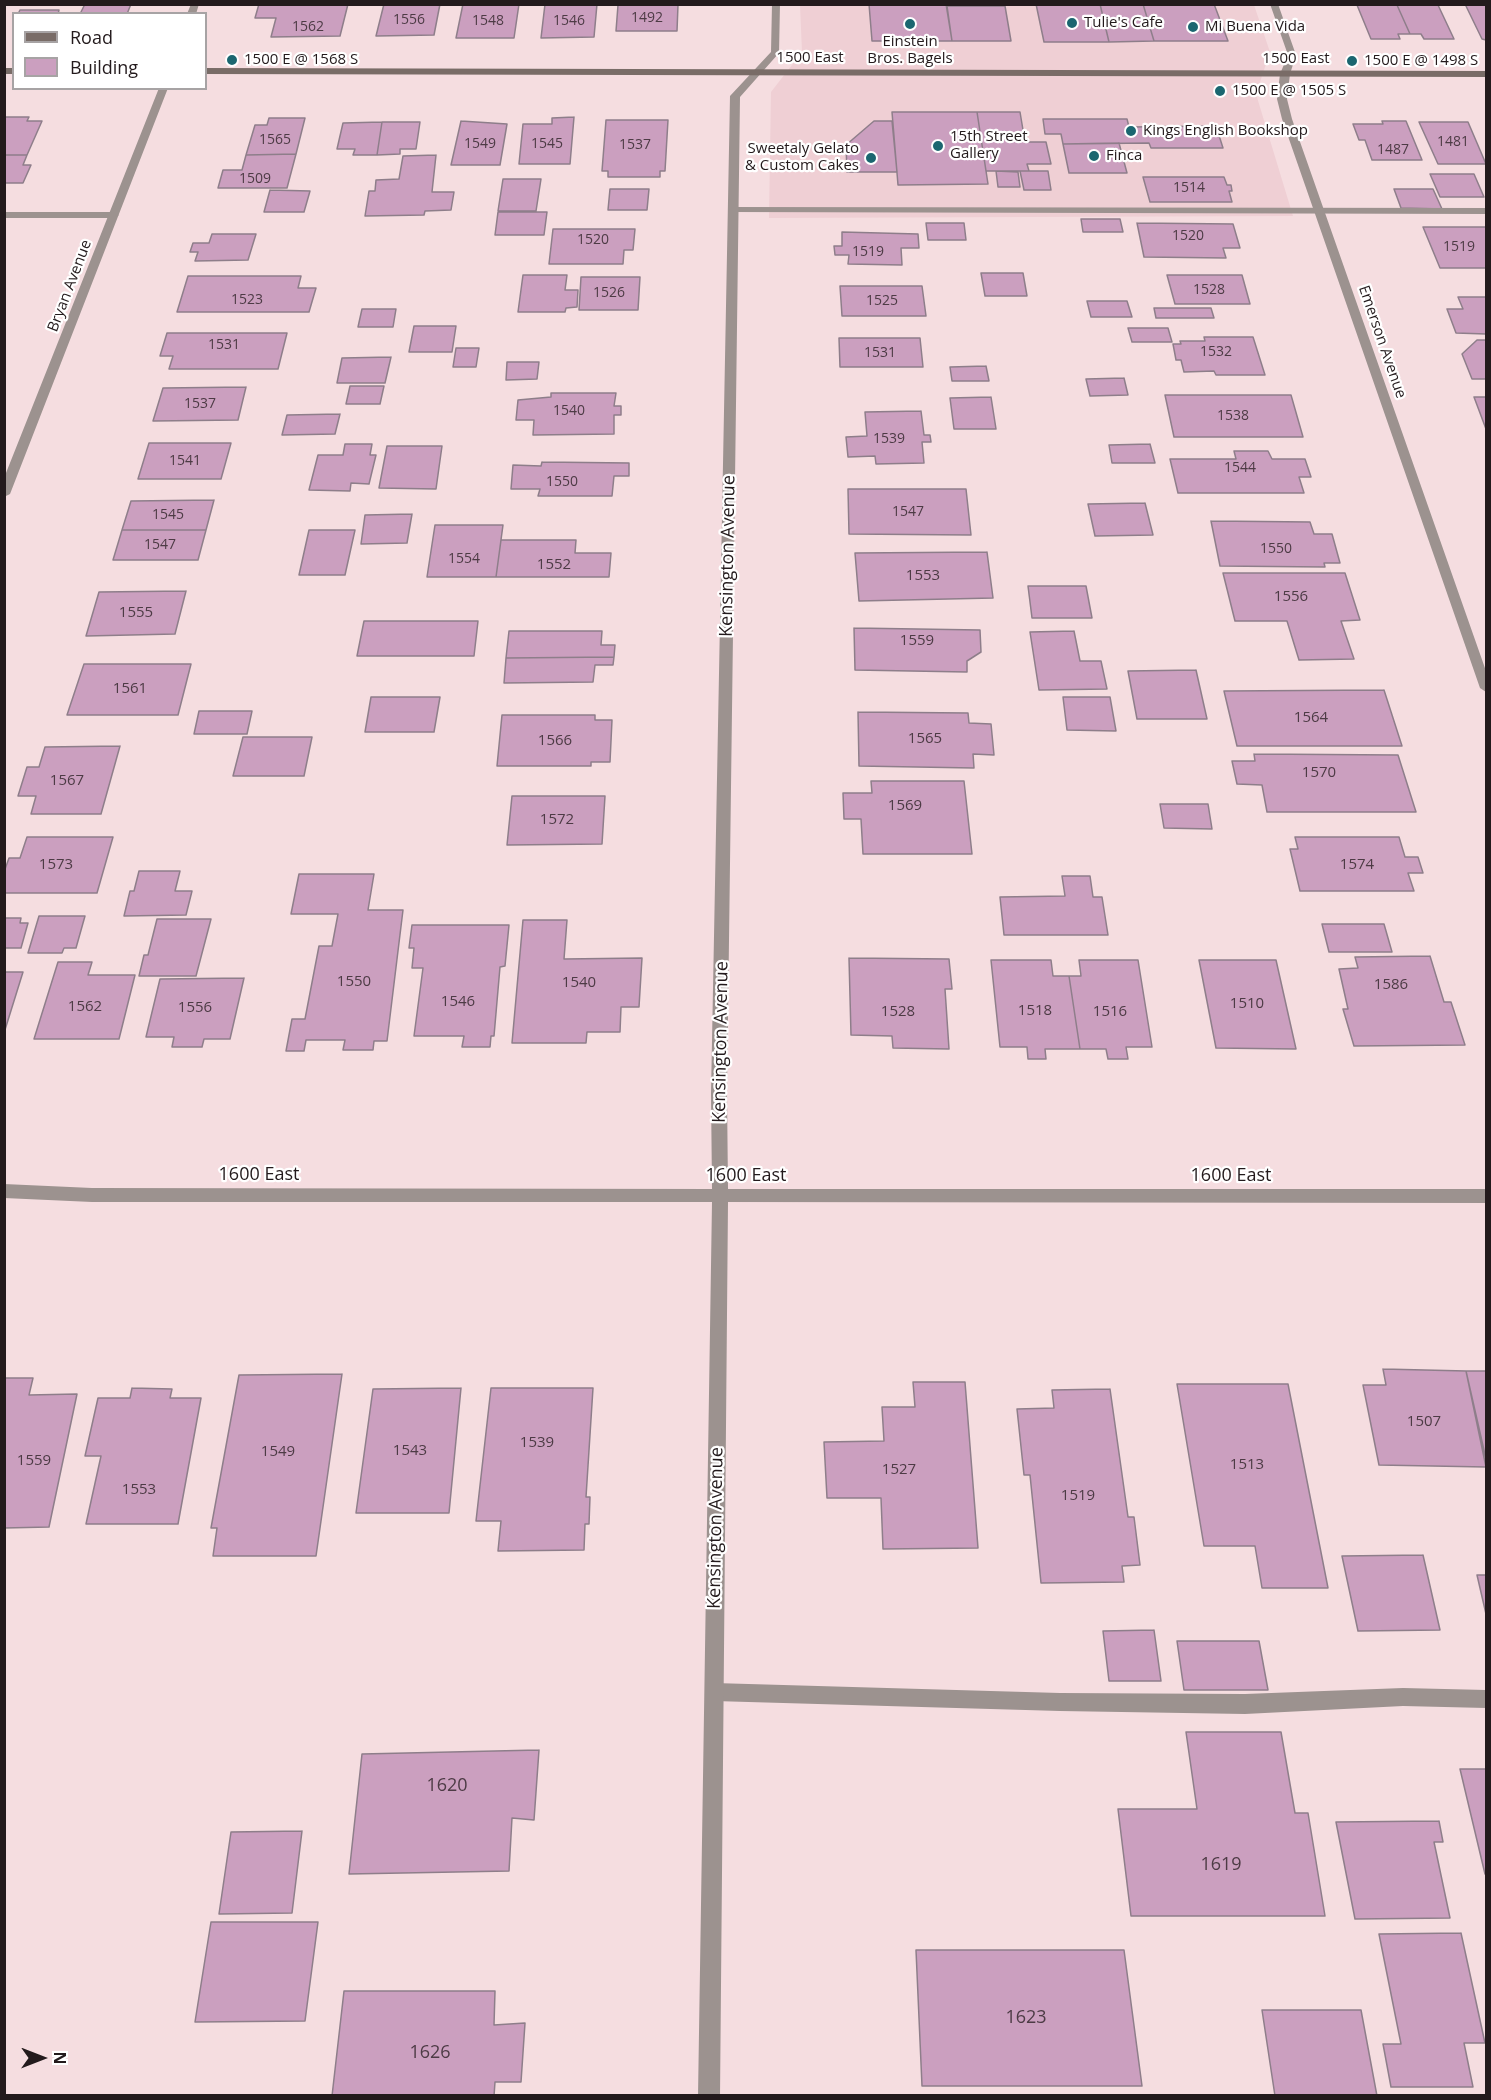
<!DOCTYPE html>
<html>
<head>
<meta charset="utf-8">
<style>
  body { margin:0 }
  #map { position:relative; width:1491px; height:2100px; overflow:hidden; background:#f5dde0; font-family:"Open Sans",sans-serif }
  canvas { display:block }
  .frame { position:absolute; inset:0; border:6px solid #231a1c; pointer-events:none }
  .legend { position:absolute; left:12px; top:12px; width:195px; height:78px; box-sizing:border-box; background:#fff; border:2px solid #a7a3a4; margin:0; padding:8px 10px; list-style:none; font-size:18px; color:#231a1c }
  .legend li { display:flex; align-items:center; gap:12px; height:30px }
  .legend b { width:30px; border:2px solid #a7a3a4 }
  .north { position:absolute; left:12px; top:2028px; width:60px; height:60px; -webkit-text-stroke:4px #fff; paint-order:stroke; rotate:90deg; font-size:16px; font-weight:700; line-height:24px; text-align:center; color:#231a1c }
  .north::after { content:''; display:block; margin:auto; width:21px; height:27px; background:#231a1c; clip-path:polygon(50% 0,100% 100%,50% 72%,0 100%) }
</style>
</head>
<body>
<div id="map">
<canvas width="1491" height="2100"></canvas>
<div class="frame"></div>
<ul class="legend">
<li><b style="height:8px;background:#796c67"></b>Road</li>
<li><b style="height:16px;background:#cb9fbf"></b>Building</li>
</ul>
<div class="north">N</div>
</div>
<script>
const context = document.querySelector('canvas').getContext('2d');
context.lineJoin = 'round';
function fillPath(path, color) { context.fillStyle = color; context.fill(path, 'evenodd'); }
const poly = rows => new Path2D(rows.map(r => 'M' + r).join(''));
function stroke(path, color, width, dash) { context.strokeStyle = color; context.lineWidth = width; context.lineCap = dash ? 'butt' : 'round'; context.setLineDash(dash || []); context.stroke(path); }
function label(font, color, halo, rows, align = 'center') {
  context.font = font + ' "Open Sans",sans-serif'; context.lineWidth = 4.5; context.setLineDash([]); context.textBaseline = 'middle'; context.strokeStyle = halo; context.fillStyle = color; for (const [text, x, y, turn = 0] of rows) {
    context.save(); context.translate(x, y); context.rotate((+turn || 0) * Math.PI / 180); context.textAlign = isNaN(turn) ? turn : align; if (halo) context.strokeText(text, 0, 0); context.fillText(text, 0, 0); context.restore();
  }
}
const built = poly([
  [800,5,1254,5,1270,52,1256,94,1293,216,769,218,771,92,802,52]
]);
const building = poly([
  [85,4,131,4,127,14,80,14,85,4],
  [259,4,348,4,340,36,271,37,276,18,255,18,259,4],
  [384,4,440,4,434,35,376,36,384,4],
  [463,4,519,4,514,38,456,38,463,4],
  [545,4,597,4,594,37,541,38,545,4],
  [869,4,946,4,952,41,872,41,869,4],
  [1036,4,1100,4,1109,42,1044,42,1036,4],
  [1100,4,1143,4,1154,41,1109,42,1100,4],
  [1143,4,1214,4,1228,41,1154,41,1143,4],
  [1465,4,1486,4,1486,40,1482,39,1465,4],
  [618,5,678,5,677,31,616,31,618,5],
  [1357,5,1397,5,1410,34,1398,34,1400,39,1371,39,1357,5],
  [1397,5,1438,5,1454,39,1424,39,1421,34,1410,34,1397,5],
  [947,6,1005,6,1011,41,952,41,947,6],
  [20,10,59,10,58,14,18,14,20,10],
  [892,112,977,112,988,184,898,185,892,112],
  [977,112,1020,112,1025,142,1046,142,1051,164,1027,164,1029,171,986,171,977,112],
  [4,117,29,117,27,121,42,121,27,155,4,155,4,117],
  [574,117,570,164,519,164,523,124,552,124,552,118,574,117],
  [269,118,305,118,296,154,246,155,255,125,267,125,269,118],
  [1043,119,1127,119,1129,127,1216,126,1223,148,1151,148,1149,143,1063,144,1061,134,1045,134,1043,119],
  [606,120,668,120,665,171,660,171,660,177,608,177,608,171,602,171,606,120],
  [461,121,507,124,500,165,451,165,461,121],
  [874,121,892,121,897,172,847,172,846,145,874,121],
  [1382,121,1406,121,1422,160,1372,160,1365,140,1359,140,1353,124,1383,124,1382,121],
  [382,122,420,122,416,149,400,149,400,154,377,155,382,122],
  [382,122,377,155,353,155,355,149,337,149,343,123,382,122],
  [1419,122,1468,122,1486,164,1438,164,1419,122],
  [1119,143,1127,173,1069,173,1063,144,1119,143],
  [296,154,287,188,218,188,223,170,242,170,246,155,296,154],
  [4,155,27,155,23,165,31,165,23,183,4,183,4,155],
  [436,155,432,192,454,192,451,210,425,211,424,215,365,216,369,191,375,191,376,180,399,179,403,156,436,155],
  [996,171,1018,172,1020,187,998,187,996,171],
  [1020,171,1048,171,1051,190,1024,190,1020,171],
  [1430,174,1474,174,1484,197,1440,197,1430,174],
  [1143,177,1224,177,1227,185,1231,185,1232,191,1229,191,1232,202,1150,202,1143,177],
  [503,179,541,179,536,211,498,211,503,179],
  [610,189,649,189,647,210,608,210,610,189],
  [1394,189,1433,189,1442,209,1401,208,1394,189],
  [270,190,310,191,304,212,264,212,270,190],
  [498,212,547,212,544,235,495,235,498,212],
  [1081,219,1120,219,1123,232,1083,232,1081,219],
  [926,223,964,223,966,240,928,240,926,223],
  [1137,223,1233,224,1240,248,1223,248,1226,258,1144,257,1137,223],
  [1423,227,1486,227,1486,268,1440,268,1423,227],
  [553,229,635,229,633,250,624,250,623,264,549,264,553,229],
  [842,232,918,234,919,248,901,248,902,265,848,264,849,255,835,255,834,246,842,246,842,232],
  [212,234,256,234,248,260,195,261,198,252,190,252,193,243,209,243,212,234],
  [981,273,1023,273,1027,296,985,296,981,273],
  [523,275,567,275,565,290,578,290,577,307,566,308,565,312,518,312,523,275],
  [1167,275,1242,275,1250,304,1175,304,1167,275],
  [188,276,301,276,298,288,316,288,309,312,177,312,188,276],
  [581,277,640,277,638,310,579,310,581,277],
  [840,286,922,286,926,316,842,316,840,286],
  [1458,297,1486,297,1486,334,1456,333,1447,309,1463,309,1458,297],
  [1087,301,1127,301,1132,317,1091,317,1087,301],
  [1154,308,1211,308,1214,318,1156,318,1154,308],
  [362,309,396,309,393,327,358,327,362,309],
  [414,326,456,326,452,352,409,352,414,326],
  [1128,328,1168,328,1172,342,1132,342,1128,328],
  [167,333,287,333,278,369,169,369,173,356,160,356,167,333],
  [1204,337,1253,337,1265,375,1216,375,1214,371,1184,372,1181,360,1176,360,1173,344,1181,344,1180,341,1205,341,1204,337],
  [839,338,920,338,923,367,840,367,839,338],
  [1477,340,1486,340,1486,379,1472,379,1462,354,1477,340],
  [456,348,479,348,476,367,453,367,456,348],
  [391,357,385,383,337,383,342,358,391,357],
  [507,362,539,362,537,379,506,380,507,362],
  [986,366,989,381,952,381,950,367,986,366],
  [1124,378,1128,395,1090,396,1086,379,1124,378],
  [350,386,384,386,380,404,346,404,350,386],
  [246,387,238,420,153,421,163,388,246,387],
  [551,393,616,393,614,406,621,406,621,415,614,415,614,434,533,435,534,420,516,420,518,400,551,397,551,393],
  [1165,395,1291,395,1303,437,1174,437,1165,395],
  [991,397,996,429,954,429,950,398,991,397],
  [1474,397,1486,397,1486,429,1474,397],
  [921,411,924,435,930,435,931,442,922,442,924,463,876,464,875,456,848,457,846,437,867,436,865,412,921,411],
  [340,414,335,434,282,435,287,415,340,414],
  [149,443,231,443,221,479,138,479,149,443],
  [345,444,372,444,370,455,376,455,369,484,351,483,350,491,309,490,318,455,343,455,345,444],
  [1150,444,1155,463,1112,463,1109,445,1150,444],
  [387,446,442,446,436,489,379,488,387,446],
  [1234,451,1268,451,1272,459,1305,459,1311,477,1299,477,1304,493,1178,493,1170,459,1236,459,1234,451],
  [542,462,629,463,629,476,614,476,612,496,538,496,540,489,511,489,513,465,541,466,542,462],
  [848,489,966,489,971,535,849,534,848,489],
  [214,500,206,530,122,530,131,501,214,500],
  [1145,503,1153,535,1095,536,1088,504,1145,503],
  [412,514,407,543,361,544,365,515,412,514],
  [1211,521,1310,522,1314,534,1332,534,1340,563,1324,563,1325,567,1220,566,1211,521],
  [435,525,503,525,496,577,427,577,435,525],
  [122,530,206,530,198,560,113,560,122,530],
  [309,530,355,530,345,575,299,575,309,530],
  [501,540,576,540,575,553,611,553,609,577,496,577,501,540],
  [987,552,993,598,859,601,855,553,987,552],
  [1223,573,1345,573,1360,620,1341,621,1354,659,1299,660,1287,621,1235,621,1223,573],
  [1028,586,1086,586,1092,618,1032,618,1028,586],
  [186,591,175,634,86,636,99,592,186,591],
  [364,621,478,621,474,656,357,656,364,621],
  [854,628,980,630,981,652,967,661,967,672,855,670,854,628],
  [509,631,602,631,601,645,615,645,614,657,506,658,509,631],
  [1074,631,1080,661,1101,661,1107,689,1039,690,1030,632,1074,631],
  [614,657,613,665,595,665,593,682,504,683,506,658,614,657],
  [84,664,191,664,178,715,67,715,84,664],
  [1196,670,1207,719,1137,719,1128,671,1196,670],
  [1384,690,1402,746,1237,746,1224,691,1384,690],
  [371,697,440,697,434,732,365,732,371,697],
  [1063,697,1110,697,1116,731,1067,730,1063,697],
  [199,711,252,711,247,734,194,734,199,711],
  [858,712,968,713,969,723,991,724,994,755,973,754,974,768,859,766,858,712],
  [502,715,595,715,595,720,612,720,610,762,591,762,591,766,497,766,502,715],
  [243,737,312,737,304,776,233,776,243,737],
  [120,746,101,814,31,814,36,796,18,796,27,767,39,767,45,747,120,746],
  [1254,754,1398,755,1416,812,1267,812,1262,785,1237,784,1232,761,1255,761,1254,754],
  [871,781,964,781,972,854,863,854,861,819,844,819,843,793,872,793,871,781],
  [512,796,605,796,602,844,507,845,512,796],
  [1160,804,1208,804,1212,829,1164,828,1160,804],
  [27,837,113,837,97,893,4,893,4,872,9,858,20,858,27,837],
  [1295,837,1399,837,1405,857,1418,857,1423,873,1408,873,1414,891,1300,891,1290,849,1298,849,1295,837],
  [139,871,180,871,175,891,192,891,186,915,124,916,130,891,134,891,139,871],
  [299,874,374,874,368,910,403,910,387,1041,374,1041,373,1050,343,1050,345,1040,306,1040,304,1051,286,1051,292,1019,305,1019,319,946,332,946,338,914,291,914,299,874],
  [1062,876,1090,876,1093,897,1102,897,1108,935,1004,935,1000,897,1065,896,1062,876],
  [39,916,85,916,76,948,64,948,62,953,28,953,39,916],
  [4,918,21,918,20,923,28,923,21,948,4,948,4,918],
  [157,919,211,919,196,976,139,976,144,955,148,955,157,919],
  [523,920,567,920,564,959,642,958,639,1007,621,1007,620,1032,587,1032,586,1043,512,1043,523,920],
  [1322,924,1384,924,1392,952,1329,952,1322,924],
  [412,925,509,925,505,966,500,967,494,1036,491,1036,490,1047,462,1047,464,1036,414,1036,423,968,412,968,414,948,409,948,412,925],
  [1430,956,1444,1002,1451,1002,1465,1045,1354,1046,1343,1009,1348,1009,1339,969,1358,968,1355,957,1430,956],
  [849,958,949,959,952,989,945,989,949,1049,893,1048,892,1036,851,1035,849,958],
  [991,960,1051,960,1053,976,1069,976,1080,1049,1045,1049,1046,1059,1028,1059,1027,1047,1000,1047,991,960],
  [1079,960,1138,960,1152,1047,1126,1047,1128,1059,1108,1059,1106,1049,1080,1049,1069,976,1081,976,1079,960],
  [1199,960,1276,960,1296,1049,1216,1048,1199,960],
  [58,962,92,962,88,975,135,975,119,1039,34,1039,58,962],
  [4,972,23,972,4,1033,4,972],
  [244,978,230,1039,204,1039,202,1047,172,1047,174,1037,146,1037,160,979,244,978],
  [1383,1369,1466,1371,1486,1467,1379,1465,1363,1385,1386,1385,1383,1369],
  [1466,1371,1486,1371,1486,1459,1466,1371],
  [342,1374,316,1556,213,1556,217,1528,211,1528,239,1375,342,1374],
  [4,1378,33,1378,29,1395,77,1394,49,1527,4,1528,4,1378],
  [913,1382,965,1382,978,1548,883,1549,881,1498,827,1498,824,1442,884,1441,882,1407,915,1407,913,1382],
  [1177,1384,1288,1384,1328,1588,1262,1588,1255,1546,1204,1546,1177,1384],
  [132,1388,172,1389,170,1398,201,1398,178,1524,86,1524,101,1456,85,1456,98,1398,130,1398,132,1388],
  [461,1388,449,1513,356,1513,373,1389,461,1388],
  [491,1388,593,1388,586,1497,590,1497,589,1524,585,1524,584,1550,498,1551,501,1521,476,1521,491,1388],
  [1110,1389,1128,1517,1134,1517,1140,1565,1122,1566,1124,1582,1041,1583,1030,1475,1024,1475,1017,1409,1054,1408,1052,1390,1110,1389],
  [1423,1555,1440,1630,1358,1631,1342,1556,1423,1555],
  [1477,1575,1486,1575,1486,1614,1477,1575],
  [1154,1630,1161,1681,1109,1681,1103,1631,1154,1630],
  [1177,1641,1259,1641,1268,1690,1184,1690,1177,1641],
  [1186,1732,1281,1732,1295,1813,1308,1813,1325,1916,1131,1916,1118,1809,1197,1809,1186,1732],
  [539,1750,534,1820,512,1818,509,1871,349,1874,362,1754,539,1750],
  [1460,1769,1486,1769,1486,1874,1485,1874,1460,1769],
  [1439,1821,1443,1842,1434,1842,1450,1918,1355,1919,1336,1822,1439,1821],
  [302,1831,292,1913,219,1914,231,1832,302,1831],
  [211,1922,318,1922,305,2021,195,2022,211,1922],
  [1461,1933,1485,2043,1464,2043,1473,2087,1391,2087,1383,2044,1401,2044,1379,1934,1461,1933],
  [916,1950,1124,1950,1142,2086,922,2086,916,1950],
  [344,1991,495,1991,494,2025,525,2023,521,2082,495,2082,494,2096,332,2096,344,1991],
  [1262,2010,1361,2010,1377,2096,1275,2096,1262,2010]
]);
const lane = poly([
  [733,207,1486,208,1486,214,730,212,730,208,733,207],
  [4,212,114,212,119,215,114,218,4,218,4,212],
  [714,1683,1060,1693,1245,1694,1403,1688,1486,1690,1486,1708,1403,1706,1245,1714,1060,1711,714,1701,707,1699,705,1692,707,1685,714,1683]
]);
const street = poly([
  [191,4,199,4,196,14,187,14,191,4],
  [772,4,780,4,779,53,740,97,727,1093,728,1189,1486,1189,1486,1203,728,1202,720,2096,698,2096,712,1202,92,1202,4,1198,4,1184,92,1188,712,1189,711,1093,730,96,771,52,772,4],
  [1270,4,1278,4,1296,55,1290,74,1287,99,1292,119,1486,671,1486,692,1480,688,1282,119,1277,99,1280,74,1288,55,1270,4],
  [159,88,168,88,10,494,4,497,4,478,159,88]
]);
const secondary = poly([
  [4,68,14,68,14,74,4,74,4,68],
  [206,68,1486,71,1486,77,206,74,206,68]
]);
const markers = [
  [1072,23,6,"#1b6670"],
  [910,24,6,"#1b6670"],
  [1193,27,6,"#1b6670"],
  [232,60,6,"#1b6670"],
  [1352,61,6,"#1b6670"],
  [1220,91,6,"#1b6670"],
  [1131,131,6,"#1b6670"],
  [938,146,6,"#1b6670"],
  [1094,156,6,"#1b6670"],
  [871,158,6,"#1b6670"]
];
const farNumbernames = [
  ["1492",647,18],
  ["1556",409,20],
  ["1548",488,21],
  ["1546",569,21],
  ["1562",308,27],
  ["1565",275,140],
  ["1481",1453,142],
  ["1549",480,144],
  ["1545",547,144],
  ["1537",635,145],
  ["1487",1393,150],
  ["1509",255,179],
  ["1514",1189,188],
  ["1520",1188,236],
  ["1520",593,240],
  ["1519",1459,247],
  ["1519",868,252],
  ["1528",1209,290],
  ["1526",609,293],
  ["1523",247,300],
  ["1525",882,301],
  ["1531",224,345],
  ["1532",1216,352],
  ["1531",880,353],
  ["1537",200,404],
  ["1540",569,411],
  ["1538",1233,416],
  ["1539",889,439],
  ["1541",185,461],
  ["1544",1240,468],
  ["1550",562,482],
  ["1547",908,512],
  ["1545",168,515],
  ["1547",160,545],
  ["1550",1276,549],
  ["1554",464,559]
];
const farPoinames = [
  ["Tulie's Cafe",1084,23],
  ["Mi Buena Vida",1205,27],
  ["Einstein",910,42,"center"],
  ["Bros. Bagels",910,59,"center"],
  ["1500 E @ 1568 S",244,60],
  ["1500 E @ 1498 S",1364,61],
  ["1500 E @ 1505 S",1232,91],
  ["Kings English Bookshop",1143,131],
  ["15th Street",950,137],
  ["Gallery",950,154],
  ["Sweetaly Gelato",859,149,"right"],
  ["& Custom Cakes",859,166,"right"],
  ["Finca",1106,156]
];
const farStreetnames = [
  ["1500 East",810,58],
  ["1500 East",1296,59],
  ["Bryan Avenue",70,286,-69],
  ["Emerson Avenue",1382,342,71]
];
const numberNames = [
  ["1552",554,565],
  ["1553",923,576],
  ["1556",1291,597],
  ["1555",136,613],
  ["1559",917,641],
  ["1561",130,689],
  ["1564",1311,718],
  ["1565",925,739],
  ["1566",555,741],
  ["1570",1319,773],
  ["1567",67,781],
  ["1569",905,806],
  ["1572",557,820],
  ["1573",56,865],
  ["1574",1357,865],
  ["1550",354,982],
  ["1540",579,983],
  ["1586",1391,985],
  ["1546",458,1002],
  ["1510",1247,1004],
  ["1562",85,1007],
  ["1556",195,1008],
  ["1518",1035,1011],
  ["1528",898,1012],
  ["1516",1110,1012],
  ["1507",1424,1422],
  ["1539",537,1443],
  ["1543",410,1451],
  ["1549",278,1452],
  ["1559",34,1461],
  ["1513",1247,1465],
  ["1527",899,1470],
  ["1553",139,1490],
  ["1519",1078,1496]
];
const streetNames = [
  ["Kensington Avenue",728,556,-89],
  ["Kensington Avenue",721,1042,-89],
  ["1600 East",259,1175],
  ["1600 East",746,1176],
  ["1600 East",1231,1176],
  ["Kensington Avenue",716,1528,-89]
];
const nearNumbernames = [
  ["1620",447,1786],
  ["1619",1221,1865],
  ["1623",1026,2018],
  ["1626",430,2053]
];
fillPath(built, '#efcfd4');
fillPath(building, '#cb9fbf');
stroke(building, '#8e7e8a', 1.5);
fillPath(lane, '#9c928f');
fillPath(street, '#9c928f');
fillPath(secondary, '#796c67');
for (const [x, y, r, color] of markers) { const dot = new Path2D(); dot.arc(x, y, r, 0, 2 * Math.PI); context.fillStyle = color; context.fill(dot); stroke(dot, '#fff', 2); }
label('14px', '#4d3b45', null, farNumbernames);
label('15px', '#231a1c', '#fff', farPoinames, 'left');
label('15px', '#231a1c', '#fff', farStreetnames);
label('15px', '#4d3b45', null, numberNames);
label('18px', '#231a1c', '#fff', streetNames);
label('18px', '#4d3b45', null, nearNumbernames);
</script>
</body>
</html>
